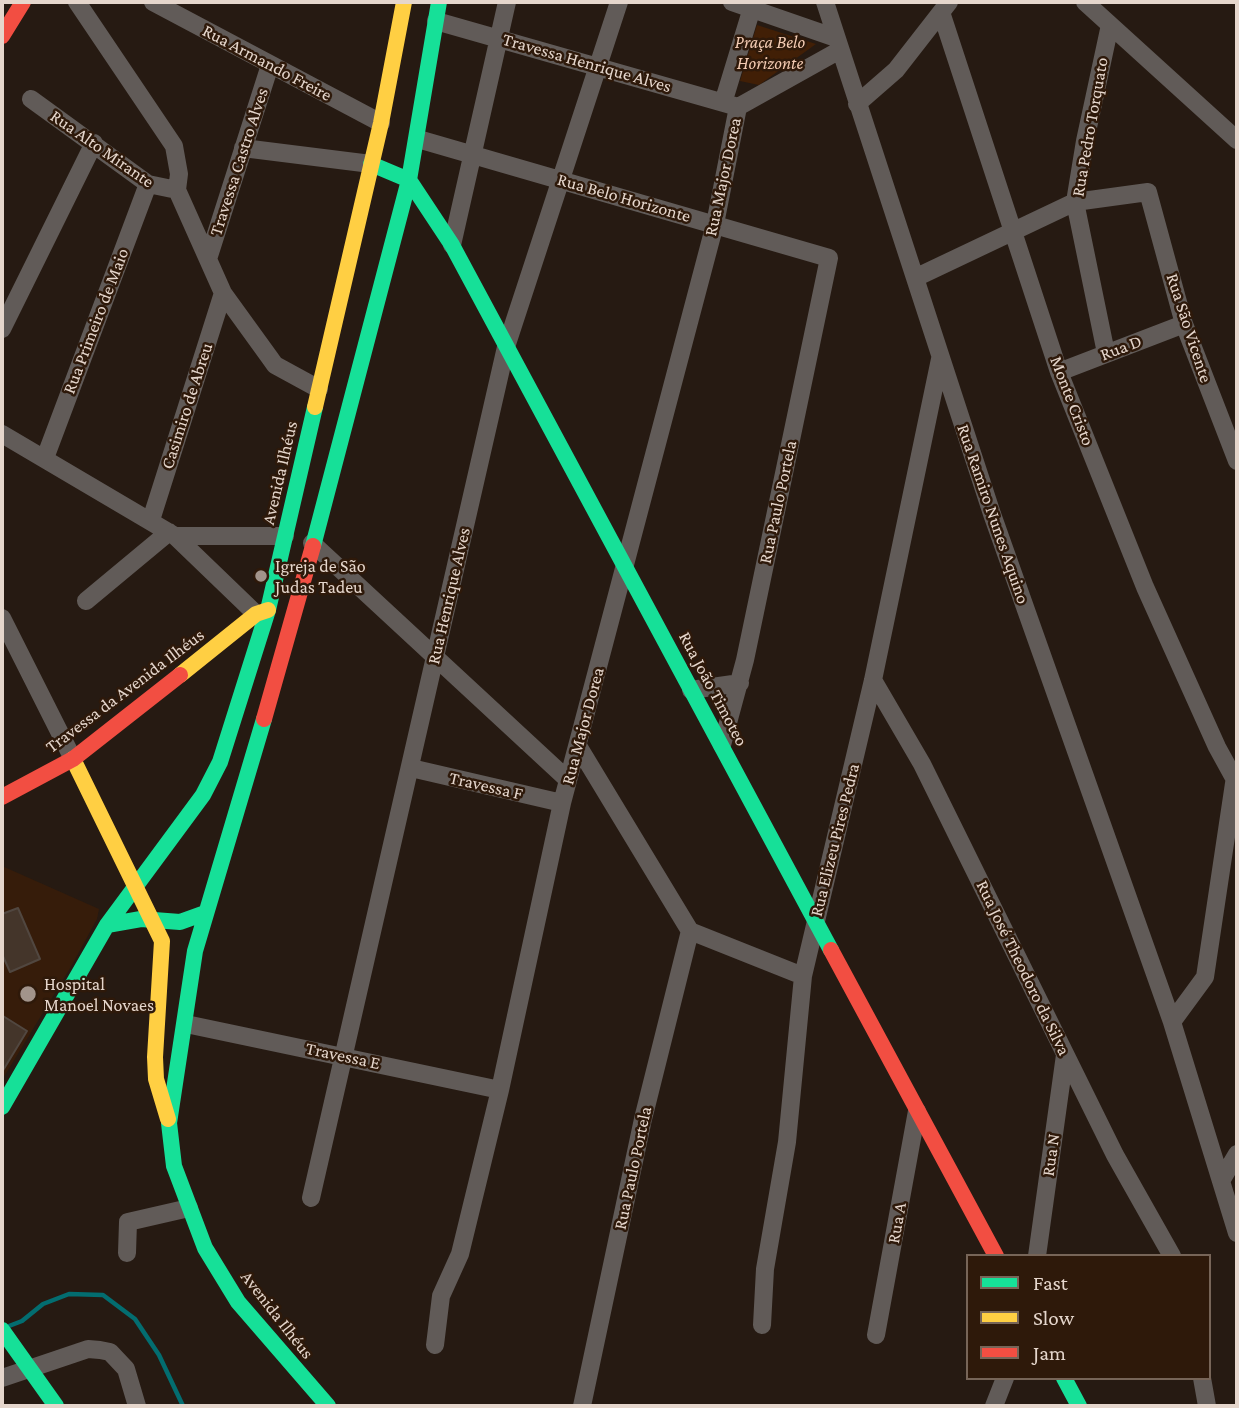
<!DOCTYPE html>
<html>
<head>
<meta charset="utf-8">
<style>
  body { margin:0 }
  #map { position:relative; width:1239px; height:1408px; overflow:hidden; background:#261a12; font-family:"Crimson Pro",serif }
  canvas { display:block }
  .frame { position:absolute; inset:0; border:4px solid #e5d6cc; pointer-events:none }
  .legend { position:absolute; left:966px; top:1254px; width:245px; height:126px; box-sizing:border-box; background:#2e190a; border:2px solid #776558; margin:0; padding:9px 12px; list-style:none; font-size:21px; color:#e5d6cc }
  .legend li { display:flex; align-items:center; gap:14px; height:35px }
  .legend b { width:35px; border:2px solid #776558 }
</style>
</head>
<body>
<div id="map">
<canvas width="1239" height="1408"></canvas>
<div class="frame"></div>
<ul class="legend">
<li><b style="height:9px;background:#16e098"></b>Fast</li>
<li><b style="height:9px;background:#ffcf43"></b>Slow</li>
<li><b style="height:9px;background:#f24e42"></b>Jam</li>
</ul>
</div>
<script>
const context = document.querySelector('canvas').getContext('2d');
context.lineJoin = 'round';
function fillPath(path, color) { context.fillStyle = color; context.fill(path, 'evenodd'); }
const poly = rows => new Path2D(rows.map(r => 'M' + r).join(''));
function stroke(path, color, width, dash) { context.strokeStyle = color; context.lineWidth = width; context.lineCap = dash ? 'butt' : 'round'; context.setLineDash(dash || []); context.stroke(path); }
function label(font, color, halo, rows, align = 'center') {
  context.font = font + ' "Crimson Pro",serif'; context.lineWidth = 5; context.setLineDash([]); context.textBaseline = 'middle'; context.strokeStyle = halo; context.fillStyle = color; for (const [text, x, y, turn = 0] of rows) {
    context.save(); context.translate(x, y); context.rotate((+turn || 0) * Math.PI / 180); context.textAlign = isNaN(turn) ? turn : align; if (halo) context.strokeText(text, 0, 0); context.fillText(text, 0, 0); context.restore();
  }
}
const built = poly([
  [2,866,99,909,97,919,72,965,2,1080]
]);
const green = poly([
  [757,25,816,44,759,85,740,81]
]);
const stream = poly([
  [9,1326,22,1321,43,1304,69,1294,103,1295,135,1319,159,1355,183,1406]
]);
const building = poly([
  [18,908,40,959,10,972,2,954,2,914,18,908],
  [3,1016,27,1031,2,1072,2,1017,3,1016]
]);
const street = poly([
  [77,2,174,146,179,174,177,190],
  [153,2,381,123],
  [732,2,836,38],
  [825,2,992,514,1172,1022,1237,1233],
  [1085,2,1237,140],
  [941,12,1059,372,1145,587,1217,747,1234,778],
  [436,21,738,107],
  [31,99,148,184,177,190],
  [723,103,752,8],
  [857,104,896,70,949,2],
  [738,107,840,50],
  [418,139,829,258,745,660,722,745],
  [243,148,371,164],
  [177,190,223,293,270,358,275,365,319,389],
  [452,245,507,2],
  [208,259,270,65],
  [917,277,1075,202,1148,192,1184,324,1237,461],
  [2,329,94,143],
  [1106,353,1075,202,1085,141,1110,25],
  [1059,372,1184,324],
  [2,434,175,536,256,614],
  [45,458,148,184],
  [151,520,223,293],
  [175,536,285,536],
  [312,543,568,780],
  [86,601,169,532],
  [2,618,73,759],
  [873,680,922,764,1115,1155,1172,1256],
  [691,690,740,683],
  [578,746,690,931,803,976],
  [411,768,562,803],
  [1172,1022,1205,977,1236,770],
  [186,1024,500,1090],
  [1221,1181,1237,1154],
  [311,1198,506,347,619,2],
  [127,1253,128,1222,189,1208],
  [1037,1256,1065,1055],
  [762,1325,765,1269,787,1142,803,976,873,680,940,359],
  [876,1335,917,1111],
  [435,1345,441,1296,460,1254,500,1090,562,803,715,224,738,107],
  [2,1378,88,1349,100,1350,110,1352,126,1369,137,1406],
  [1202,1378,1207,1406],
  [582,1406,643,1119,690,931],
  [994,1406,1005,1378]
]);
const fast = poly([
  [371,164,409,180,452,245,831,950],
  [313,546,409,180,439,2],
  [264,719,195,951,169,1123,174,1166,205,1248,238,1302,328,1406],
  [107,925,141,919,180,922,205,913],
  [2,1107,107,925,203,795,220,762,268,610,315,407],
  [2,1330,56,1406],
  [1064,1378,1079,1406]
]);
const slow = poly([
  [315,407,381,123,404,2],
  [180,675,256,614,268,610],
  [73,759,162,941,155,1057,156,1079,168,1119]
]);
const jam = poly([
  [2,36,23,2],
  [264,719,313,546],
  [2,797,73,759,180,675],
  [831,950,996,1256]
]);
const markers = [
  [261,576,7,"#a2948b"],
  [28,994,9,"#a2948b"]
];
const parkNames = [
  ["Praça Belo",770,42],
  ["Horizonte",770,63]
];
const streetNames = [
  ["Rua Armando Freire",267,63,28],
  ["Travessa Henrique Alves",587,63,16],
  ["Rua Pedro Torquato",1090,127,-80],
  ["Rua Alto Mirante",102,149,35],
  ["Travessa Castro Alves",239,162,-72],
  ["Rua Major Dorea",723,177,-78],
  ["Rua Belo Horizonte",624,198,16],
  ["Rua Primeiro de Maio",96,321,-69],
  ["Rua São Vicente",1189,328,72],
  ["Rua D",1121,348,-21],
  ["Monte Cristo",1072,401,69],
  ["Casimiro de Abreu",187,406,-72],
  ["Avenida Ilhéus",280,473,-77],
  ["Rua Paulo Portela",778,502,-78],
  ["Rua Ramiro Nunes Aquino",993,514,71],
  ["Rua Henrique Alves",449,596,-77],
  ["Rua João Timoteo",713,689,62],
  ["Travessa da Avenida Ilhéus",125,691,-37],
  ["Rua Major Dorea",583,726,-75],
  ["Travessa F",486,786,13],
  ["Rua Elizeu Pires Pedra",835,840,-76],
  ["Rua José Theodoro da Silva",1023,968,64],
  ["Travessa E",343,1056,12],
  ["Rua N",1051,1155,-82],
  ["Rua Paulo Portela",633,1168,-78],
  ["Rua A",897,1223,-80],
  ["Avenida Ilhéus",277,1315,52]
];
const poiNames = [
  ["Igreja de São",275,566],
  ["Judas Tadeu",275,587],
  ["Hospital",44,984],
  ["Manoel Novaes",44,1005]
];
fillPath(built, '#361c0a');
fillPath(green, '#411f06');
stroke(stream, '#036d70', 4.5);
fillPath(building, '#44352a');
stroke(building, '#514740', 2);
stroke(street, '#615b58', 18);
stroke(fast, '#16e098', 16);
stroke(slow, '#ffcf43', 16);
stroke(jam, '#f24e42', 16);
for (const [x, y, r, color] of markers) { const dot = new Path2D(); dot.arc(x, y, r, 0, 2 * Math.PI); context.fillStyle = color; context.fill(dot); stroke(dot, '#2e190a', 2.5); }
label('italic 18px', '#f3cbb3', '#2e190a', parkNames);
label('18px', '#e5d6cc', '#2e190a', streetNames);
label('18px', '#e5d6cc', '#2e190a', poiNames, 'left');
</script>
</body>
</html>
